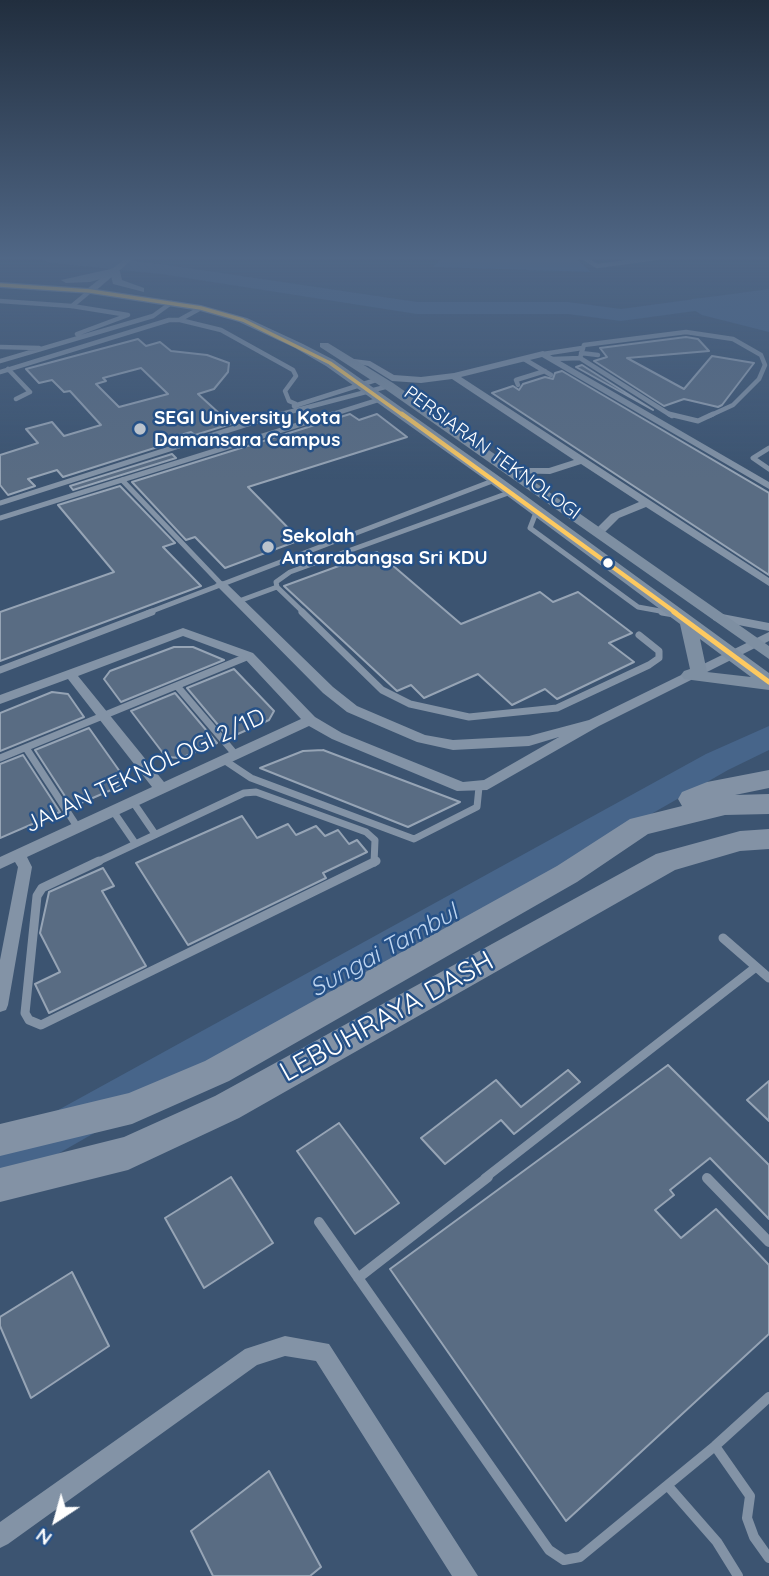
<!DOCTYPE html>
<html>
<head>
<meta charset="utf-8">
<style>
  body { margin:0 }
  #map { position:relative; width:769px; height:1576px; overflow:hidden; background:#3c5471; font-family:Quicksand,sans-serif }
  canvas { display:block }
  .north { position:absolute; left:21px; top:1485px; width:70px; height:70px; -webkit-text-stroke:5px #265187; paint-order:stroke; rotate:216deg; font-size:19px; font-weight:700; line-height:28px; text-align:center; color:#fff }
  .north::after { content:''; display:block; margin:auto; width:24px; height:32px; background:#fff; clip-path:polygon(50% 0,100% 100%,50% 72%,0 100%) }
</style>
</head>
<body>
<div id="map">
<canvas width="769" height="1576"></canvas>
<div class="north">N</div>
</div>
<script>
const context = document.querySelector('canvas').getContext('2d');
context.lineJoin = 'round';
function fillPath(path, color) { context.fillStyle = color; context.fill(path, 'evenodd'); }
const poly = rows => new Path2D(rows.map(r => 'M' + r).join(''));
function stroke(path, color, width, dash) { context.strokeStyle = color; context.lineWidth = width; context.lineCap = dash ? 'butt' : 'round'; context.setLineDash(dash || []); context.stroke(path); }
function label(font, color, halo, rows, align = 'center') {
  context.font = font + ' Quicksand,sans-serif'; context.lineWidth = 5; context.setLineDash([]); context.textBaseline = 'middle'; context.strokeStyle = halo; context.fillStyle = color; for (const [text, x, y, turn = 0] of rows) {
    context.save(); context.translate(x, y); context.rotate((+turn || 0) * Math.PI / 180); context.textAlign = isNaN(turn) ? turn : align; if (halo) context.strokeText(text, 0, 0); context.fillText(text, 0, 0); context.restore();
  }
}
const green = poly([
  [442,258,576,258,591,272,433,267]
]);
const water = poly([
  [769,291,769,332,702,315,689,307,692,299]
]);
const river = poly([
  [41,258,108,258,161,264,417,302,568,302,621,309,769,289,769,301,621,321,568,314,417,314,161,274,49,263,41,258],
  [769,726,769,750,728,770,0,1187,0,1142,706,754,769,726]
]);
const building = poly([
  [686,337,698,339,709,351,627,358,684,389,712,356,754,363,722,405,718,407,684,399,664,406,594,361,607,357,600,348,686,337],
  [138,339,146,346,160,342,171,351,207,355,229,363,228,372,214,389,198,394,231,424,195,435,191,432,159,441,164,445,63,477,57,470,28,479,35,486,8,495,0,485,0,455,38,443,26,429,52,422,64,436,101,425,70,391,64,392,52,380,39,383,26,369,138,339],
  [141,368,168,394,119,407,96,384,106,381,103,378,141,368],
  [582,365,653,410,576,367,582,365],
  [562,371,769,493,769,575,492,393,513,386,519,390,523,384,545,377,553,379,555,373,562,371],
  [350,414,359,420,377,414,407,437,248,487,300,540,225,568,195,537,186,540,132,482,350,414],
  [172,454,176,458,73,490,70,486,172,454],
  [120,486,175,543,163,547,201,586,0,661,0,612,114,572,58,505,120,486],
  [377,552,461,624,540,592,553,602,578,592,632,633,609,643,634,662,557,699,545,689,512,705,478,674,424,698,411,685,397,691,284,586,377,552],
  [174,647,193,647,224,660,121,702,104,679,110,671,174,647],
  [234,669,274,711,269,720,229,738,187,688,234,669],
  [52,692,68,694,84,717,0,751,0,713,52,692],
  [175,693,217,743,181,758,166,757,131,711,175,693],
  [89,728,123,776,118,787,72,807,35,750,89,728],
  [323,750,460,802,408,827,260,768,303,751,323,750],
  [23,755,60,812,0,838,0,764,23,755],
  [242,816,257,838,288,824,296,835,316,826,325,836,338,830,349,844,357,840,367,852,323,873,326,878,188,945,136,863,242,816],
  [103,868,114,886,102,891,146,966,49,1013,35,984,60,972,40,933,49,892,103,868],
  [668,1065,769,1165,769,1219,710,1158,670,1190,674,1195,655,1210,681,1238,716,1209,769,1265,769,1334,566,1521,390,1269,668,1065],
  [568,1070,580,1082,514,1134,501,1120,445,1164,421,1138,496,1080,521,1107,568,1070],
  [769,1081,769,1121,747,1100,769,1081],
  [339,1123,399,1203,355,1234,297,1151,339,1123],
  [231,1177,273,1243,204,1288,165,1218,231,1177],
  [72,1272,109,1346,31,1398,0,1326,0,1317,72,1272],
  [269,1471,321,1567,310,1576,213,1576,191,1531,269,1471]
]);
const laneFar4 = poly([
  [584,258,597,266,657,258],
  [0,301,72,306,128,315,77,334],
  [72,306,90,291],
  [181,319,201,308],
  [0,347,39,348],
  [581,353,598,355],
  [543,354,582,348],
  [524,359,551,375],
  [553,359,580,358],
  [0,361,153,316,171,303],
  [8,369,30,392,16,399],
  [0,372,169,320,180,320,221,330,293,370,296,376,285,391,289,401,296,404],
  [518,385,516,380,545,371],
  [294,406,379,379],
  [274,416,389,386],
  [327,416,381,399],
  [672,416,580,358,584,345,686,332,733,339,761,355,765,365,759,379,733,405,709,416]
]);
const laneFar3 = poly([
  [669,414,698,421,713,414],
  [769,448,753,458,769,469],
  [122,480,221,584],
  [0,503,279,414],
  [537,510,530,528,638,607,671,613],
  [0,518,333,414],
  [277,587,304,613],
  [239,601,277,587,276,582,290,572,511,492],
  [147,613,495,480]
]);
const laneFar2 = poly([
  [302,612,382,690,410,704,469,717,557,708,649,665,659,658,659,651,639,635],
  [662,612,674,614],
  [0,670,152,612],
  [177,686,235,754],
  [26,748,78,828],
  [0,758,249,656],
  [224,760,251,778,414,839,477,807,479,787],
  [133,802,155,834],
  [113,811,135,843],
  [95,863,244,793,256,792,366,832,375,840,374,863]
]);
const laneFar1 = poly([
  [99,861,42,888,37,896,25,1013,29,1020,41,1025,376,861],
  [723,938,769,978],
  [485,1178,756,967]
]);
const lane = poly([
  [707,1178,769,1242],
  [319,1222,549,1550,564,1560,580,1557,715,1446,769,1397],
  [358,1278,488,1177],
  [715,1446,750,1496,747,1518,754,1537,769,1558],
  [668,1486,717,1542,738,1576]
]);
const street = poly([
  [126,258,134,258,93,293,87,293,87,289,126,258],
  [543,351,769,482,769,489,542,357,461,377,769,578,769,586,646,507,619,518,603,534,595,534,595,530,611,514,639,502,581,464,550,474,505,473,505,469,509,468,549,468,574,460,452,379,421,383,392,381,368,366,350,362,354,359,370,361,394,375,421,377,454,373,543,351],
  [221,581,225,582,333,687,357,706,425,735,453,740,529,736,589,720,769,632,769,641,599,726,487,790,457,791,332,739,309,726,27,857,32,867,8,1005,6,1010,0,1012,0,960,18,867,15,862,0,869,0,857,152,787,68,679,0,704,0,695,183,628,253,653,315,717,342,733,463,782,484,780,559,737,529,746,453,750,417,742,347,712,323,693,217,586,215,584,221,581],
  [183,636,245,659,301,719,164,782,78,676,183,636],
  [717,613,769,623,769,631,713,620,713,614,717,613],
  [285,1336,329,1344,478,1576,452,1576,316,1361,285,1356,257,1365,8,1544,0,1548,0,1522,245,1349,285,1336]
]);
const secondary = poly([
  [115,268,120,271,122,280,144,288,144,292,113,284,111,276,90,282,66,283,61,280,115,268],
  [0,282,90,288,201,305,247,318,303,344,334,360,500,477,769,673,769,690,684,679,681,675,684,671,690,669,680,624,490,483,326,366,295,348,239,322,200,311,90,294,0,288,0,282],
  [700,639,751,677,707,672,700,639],
  [320,343,328,343,393,383,769,646,769,659,385,389,320,347,320,343]
]);
const highway = poly([
  [769,770,769,788,735,795,769,794,769,814,725,815,648,834,577,882,229,1081,132,1124,0,1156,0,1124,129,1093,205,1061,557,866,630,819,682,806,678,799,682,792,707,782,769,770],
  [769,829,769,849,740,851,675,870,239,1118,128,1170,0,1202,0,1168,124,1137,215,1096,656,854,740,831,769,829]
]);
const bus1Far2 = poly([
  [0,285,90,291,201,308,243,320,330,363,404,416]
]);
const bus1Far1 = poly([
  [402,414,676,613]
]);
const bus1 = poly([
  [674,612,769,682]
]);
const markers = [
  [140,429,7,"#bbc3cd"],
  [268,547,7,"#bbc3cd"],
  [608,563,6,"#fff"]
];
const farPoinames = [
  ["SEGI University Kota",154,418],
  ["Damansara Campus",154,440],
  ["Sekolah",282,536],
  ["Antarabangsa Sri KDU",282,558]
];
const farStreetnames = [
  ["PERSIARAN TEKNOLOGI",492,453,36]
];
const streetNames = [
  ["JALAN TEKNOLOGI 2/1D",145,771,-25]
];
const waterNames = [
  ["Sungai Tambul",384,951,-29]
];
const nearStreetnames = [
  ["LEBUHRAYA DASH",387,1017,-29]
];
fillPath(green, '#3b679c');
fillPath(water, '#47658a');
fillPath(river, '#47658a');
fillPath(building, '#596c83');
stroke(building, '#96a4b5', 2);
stroke(laneFar4, '#8393a6', 4.5);
stroke(laneFar3, '#8393a6', 5);
stroke(laneFar2, '#8393a6', 7);
stroke(laneFar1, '#8393a6', 9);
stroke(lane, '#8393a6', 10);
fillPath(street, '#8393a6');
fillPath(secondary, '#7e8fa2');
fillPath(highway, '#8392a5');
stroke(bus1Far2, '#fdc960', 3.5);
stroke(bus1Far1, '#fdc960', 4.5);
stroke(bus1, '#fdc960', 5);
const sky = context.createLinearGradient(0, 0, 0, 479);
sky.addColorStop(0, '#212e3e');
sky.addColorStop(0.54, '#506786');
sky.addColorStop(1, '#50678600');
context.fillStyle = sky;
context.fillRect(0, 0, 769, 479);
for (const [x, y, r, color] of markers) { const dot = new Path2D(); dot.arc(x, y, r, 0, 2 * Math.PI); context.fillStyle = color; context.fill(dot); stroke(dot, '#265187', 2.5); }
label('bold 19px', '#fff', '#265187', farPoinames, 'left');
label('19px', '#fff', '#265187', farStreetnames);
label('23px', '#fff', '#265187', streetNames);
label('italic 24px', '#bdd4f0', '#265187', waterNames);
label('28px', '#fff', '#265187', nearStreetnames);
</script>
</body>
</html>
